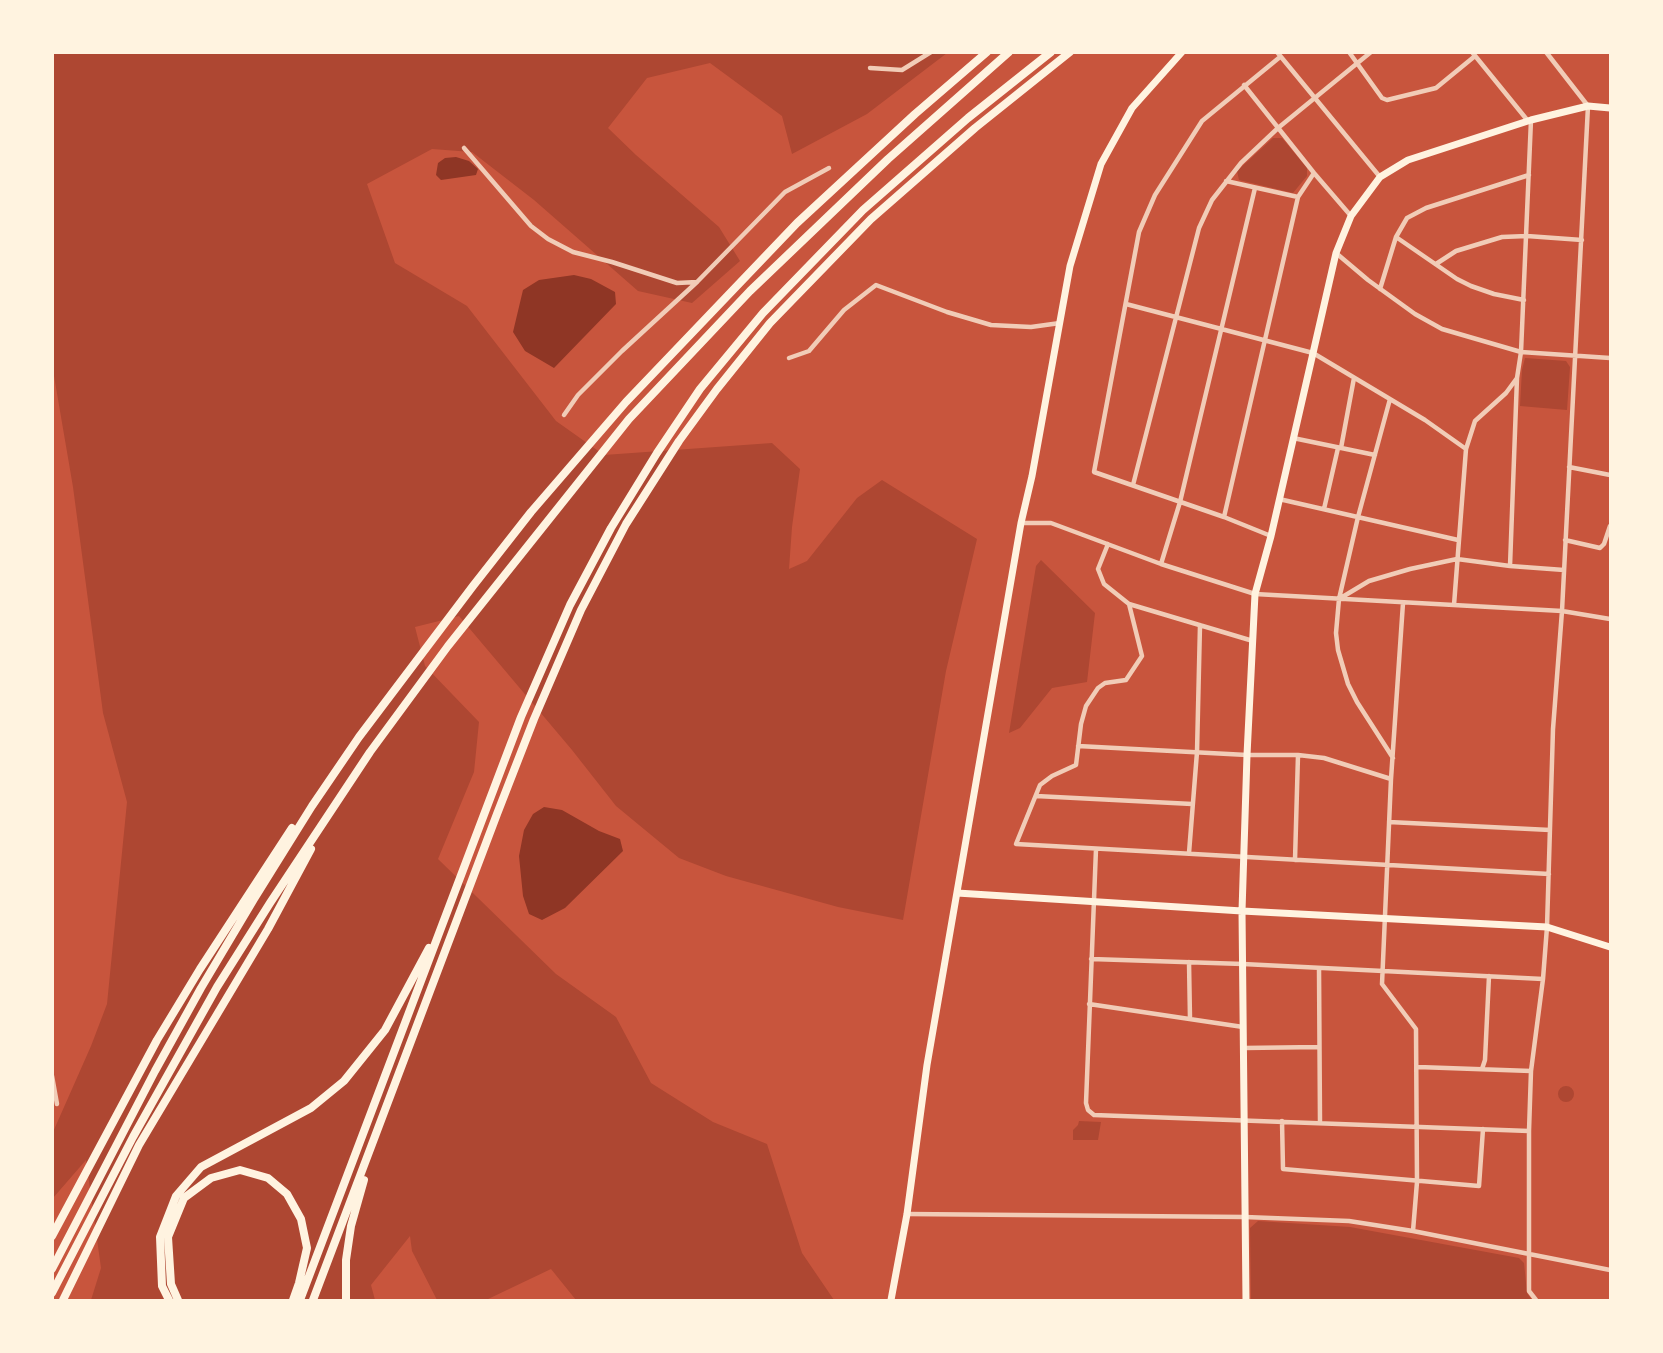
<!DOCTYPE html>
<html>
<head>
<meta charset="utf-8">
<style>
  body { margin:0 }
  #map { position:relative; width:1663px; height:1353px; overflow:hidden; background:#c8553d; font-family:Roboto,sans-serif }
  canvas { display:block }
  .frame { position:absolute; inset:0; border:54px solid #fff3e0; pointer-events:none }
</style>
</head>
<body>
<div id="map">
<canvas width="1663" height="1353"></canvas>
<div class="frame"></div>
</div>
<script>
const context = document.querySelector('canvas').getContext('2d');
context.lineJoin = 'round';
function fillPath(path, color) { context.fillStyle = color; context.fill(path, 'evenodd'); }
const poly = rows => new Path2D(rows.map(r => 'M' + r).join(''));
function stroke(path, color, width, dash) { context.strokeStyle = color; context.lineWidth = width; context.lineCap = dash ? 'butt' : 'round'; context.setLineDash(dash || []); context.stroke(path); }
const green = poly([
  [53,53,947,53,867,114,792,154,782,116,710,63,647,78,608,128,636,155,719,227,740,261,692,303,638,291,534,200,472,152,432,149,367,184,395,263,467,306,556,421,604,455,772,443,800,469,792,527,789,569,807,561,857,498,882,480,977,539,946,671,903,920,838,907,726,876,679,858,616,806,572,750,459,616,415,627,425,666,479,722,474,772,438,859,556,974,616,1017,651,1083,713,1122,767,1144,802,1253,834,1300,576,1300,551,1269,486,1300,437,1300,412,1251,410,1236,371,1285,375,1300,91,1300,101,1268,86,1160,53,1198,53,1132,91,1046,107,1004,127,802,103,713,73,487,53,370],
  [1273,138,1282,138,1307,168,1307,176,1293,193,1239,180,1237,171],
  [1525,358,1566,361,1570,367,1567,410,1520,406,1522,370],
  [1041,560,1095,613,1087,682,1052,688,1020,728,1009,733,1036,566],
  '1558 1094a8 8 0 1 1 16 0a8 8 0 1 1-16 0Z',
  [1079,1121,1101,1122,1098,1140,1073,1140,1073,1130,1078,1125],
  [1258,1221,1350,1227,1519,1258,1524,1263,1527,1293,1532,1300,1251,1300,1250,1228]
]);
const water = poly([
  [456,157,469,161,478,169,476,175,441,180,436,175,438,163,445,158],
  [574,275,591,279,615,292,616,304,554,368,525,351,513,332,523,290,539,280],
  [544,807,562,810,599,831,620,839,623,851,565,908,542,920,529,914,523,896,519,856,524,830,533,814]
]);
const minor = poly([
  [1277,52,1380,177],
  [1349,52,1382,98,1387,100,1436,88,1475,56],
  [1472,52,1528,121],
  [870,68,902,70,931,52],
  [1244,85,1314,173,1351,216],
  [464,148,531,226,548,239,573,252,612,262,677,283,697,282],
  [1226,181,1298,197],
  [1396,237,1457,279,1471,286,1494,294,1524,300],
  [1336,253,1368,280,1415,314,1442,329,1521,352,1610,358],
  [1436,264,1456,251,1502,237,1527,236,1582,240],
  [1380,289,1396,237,1407,218,1426,208,1529,175],
  [1126,304,1313,353,1425,420,1466,449],
  [789,358,809,351,844,310,876,285,947,312,991,325,1031,327,1060,323],
  [1390,399,1358,517,1339,599,1336,633,1338,650,1348,684,1357,702,1393,758],
  [564,415,578,395,622,351,697,282,785,192,829,168],
  [1293,438,1375,455],
  [1341,448,1354,378],
  [1569,467,1610,475],
  [1133,485,1199,228,1212,200,1241,163,1278,128,1371,52],
  [1279,499,1458,540],
  [1324,509,1338,448],
  [1224,517,1298,197,1314,173],
  [1021,523,1051,523,1161,564,1255,594,1562,611,1610,619],
  [1271,536,1224,517,1094,472,1139,232,1155,195,1202,121,1280,57],
  [1565,540,1600,548,1604,544,1610,526],
  [1108,544,1098,569,1104,584,1129,604,1142,656,1126,680,1105,683,1098,688,1086,706,1081,724,1076,765,1052,776,1040,785,1016,844,1549,874],
  [1161,564,1180,502,1255,188],
  [1510,566,1517,378],
  [1339,599,1369,581,1410,569,1457,559,1510,566,1564,570],
  [1129,604,1253,641],
  [1454,605,1466,449,1475,421,1506,393,1517,378,1521,352,1531,120],
  [1078,746,1247,755,1298,755,1324,758,1391,779,1382,984,1416,1029,1417,1182,1413,1231],
  [1391,779,1403,603],
  [1036,796,1192,804],
  [1389,822,1550,830],
  [1096,849,1086,1103,1088,1110,1094,1115,1529,1131],
  [1189,853,1197,752,1200,625],
  [1295,860,1298,755],
  [1091,959,1243,964,1543,979],
  [1189,962,1190,1019],
  [1319,968,1320,1123],
  [1089,1004,1243,1027],
  [1244,1048,1319,1047],
  [1418,1067,1531,1071],
  [1482,1069,1485,1060,1489,976],
  [52,1076,57,1104],
  [1282,1121,1283,1169,1479,1186,1483,1129],
  [907,1214,1245,1217,1349,1221,1413,1231,1610,1270],
  [1536,1300,1529,1291,1529,1131,1531,1071,1543,979,1547,927,1553,729,1562,611,1588,106,1546,52]
]);
const secondary = poly([
  [957,893,1242,911,1547,927,1610,947],
  [891,1300,907,1214,927,1065,1021,523,1032,476,1070,266,1101,164,1132,108,1182,52],
  [1246,1300,1242,911,1247,755,1255,594,1271,536,1336,253,1351,216,1380,177,1408,160,1531,120,1588,106,1610,108]
]);
const motorway = poly([
  [52,1236,157,1040,200,969,292,828],
  [52,1269,155,1071,201,988,254,899,312,806,359,737,473,586,531,512,626,402,797,223,915,114,987,52],
  [52,1293,133,1137,217,987,270,903,370,752,448,646,629,419,750,291,888,159,1009,52],
  [63,1300,139,1145,268,929,311,849],
  [169,1300,162,1286,160,1237,176,1196,201,1167,311,1108,344,1081,385,1030,429,948],
  [178,1300,171,1284,168,1237,184,1198,211,1178,240,1170,268,1178,287,1194,301,1219,307,1248,299,1283,293,1300],
  [300,1300,521,717,570,605,611,528,657,453,700,389,763,313,863,210,968,118,1051,52],
  [313,1300,497,814,534,719,581,610,626,524,679,441,717,389,770,323,871,219,975,128,1070,52],
  [346,1300,346,1260,351,1226,364,1180]
]);
fillPath(green, '#ae4732');
fillPath(water, '#8f3625');
stroke(minor, '#f1ccb7', 4.5);
stroke(secondary, '#fff3e0', 7);
stroke(motorway, '#fff3e0', 8);
</script>
</body>
</html>
